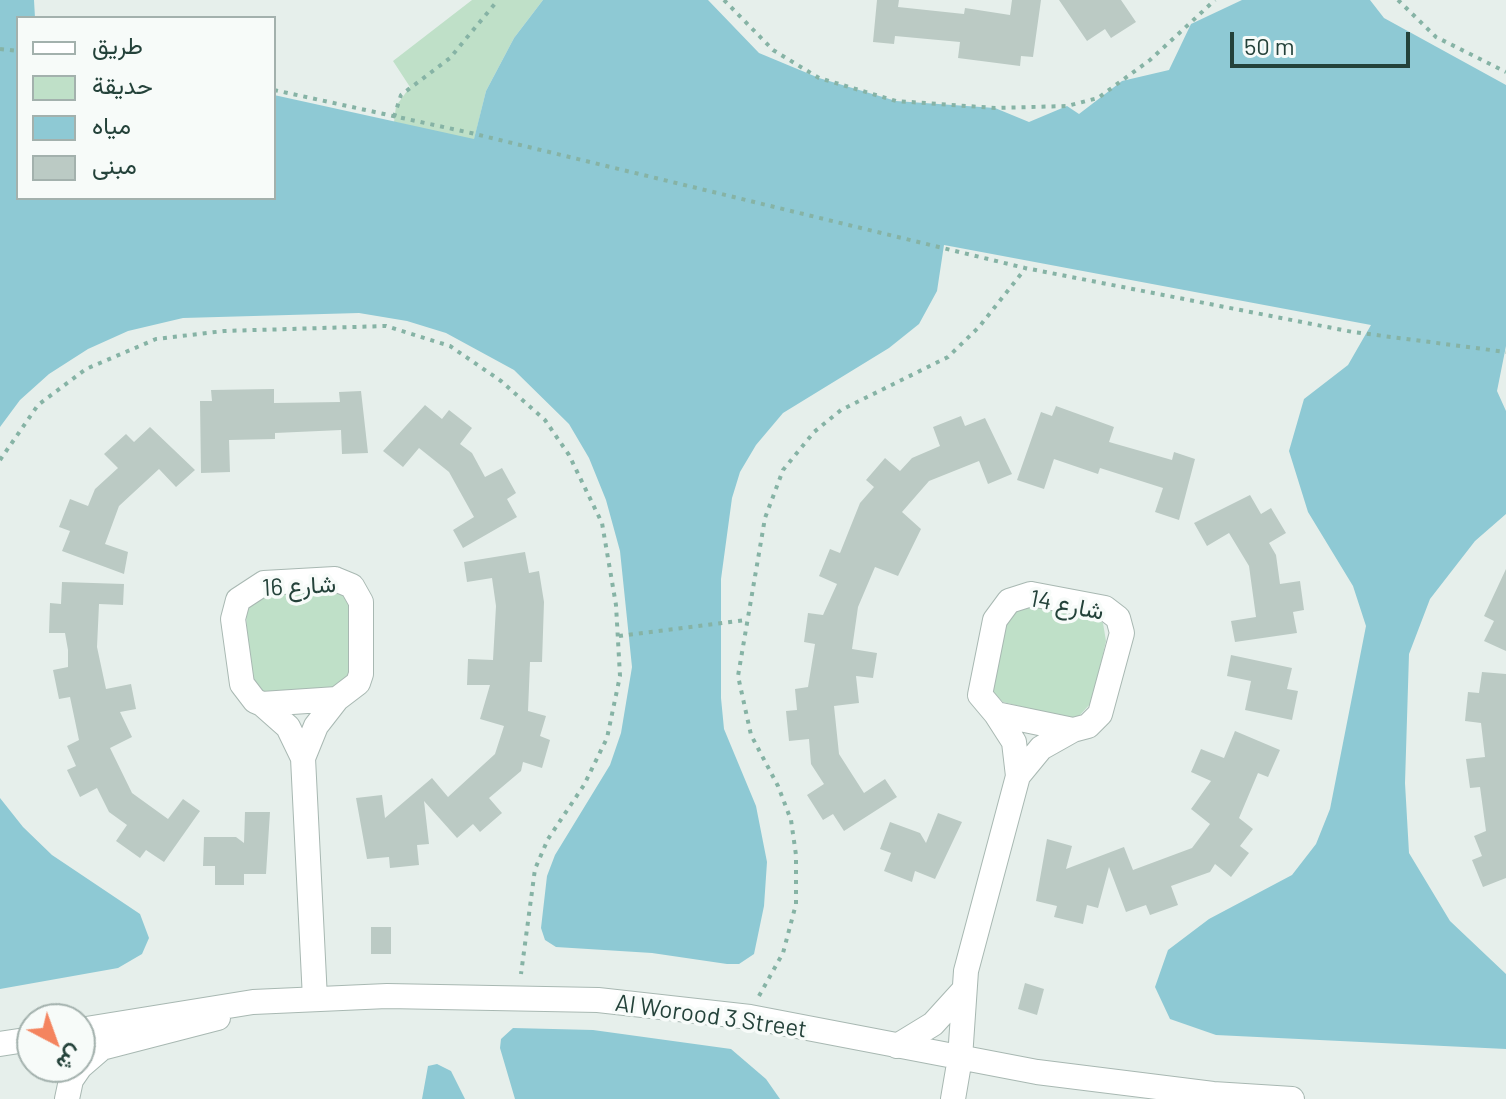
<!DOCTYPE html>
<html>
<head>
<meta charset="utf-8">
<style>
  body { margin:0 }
  #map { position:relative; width:1506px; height:1099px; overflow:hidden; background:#e6efeb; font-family:Barlow,Vazirmatn,sans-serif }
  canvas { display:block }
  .legend { position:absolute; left:16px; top:16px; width:260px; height:184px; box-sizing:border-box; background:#f7fbf9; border:2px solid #a3b1ad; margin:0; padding:10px 14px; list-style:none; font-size:24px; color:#24423a }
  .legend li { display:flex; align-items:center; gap:16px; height:40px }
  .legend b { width:40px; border:2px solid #a3b1ad }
  .north { position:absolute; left:16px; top:1003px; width:80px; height:80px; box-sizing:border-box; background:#f7fbf9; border:2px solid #a3b1ad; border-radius:50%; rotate:139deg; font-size:22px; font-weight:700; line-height:32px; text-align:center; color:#24423a }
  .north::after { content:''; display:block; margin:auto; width:28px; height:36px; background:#f4845f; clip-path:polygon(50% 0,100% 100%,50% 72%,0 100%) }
  .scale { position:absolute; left:1230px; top:32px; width:180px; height:36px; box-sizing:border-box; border:4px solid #24423a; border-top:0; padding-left:10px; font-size:24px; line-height:28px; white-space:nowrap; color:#24423a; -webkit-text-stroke:6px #f7fbf9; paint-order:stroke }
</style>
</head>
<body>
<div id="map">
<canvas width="1506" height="1099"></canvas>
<ul class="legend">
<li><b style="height:10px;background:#fff"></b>طريق</li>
<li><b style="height:22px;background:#bfe0c8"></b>حديقة</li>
<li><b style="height:22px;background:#8ec9d4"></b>مياه</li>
<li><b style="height:22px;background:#bbcac4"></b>مبنى</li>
</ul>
<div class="north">ش</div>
<div class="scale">50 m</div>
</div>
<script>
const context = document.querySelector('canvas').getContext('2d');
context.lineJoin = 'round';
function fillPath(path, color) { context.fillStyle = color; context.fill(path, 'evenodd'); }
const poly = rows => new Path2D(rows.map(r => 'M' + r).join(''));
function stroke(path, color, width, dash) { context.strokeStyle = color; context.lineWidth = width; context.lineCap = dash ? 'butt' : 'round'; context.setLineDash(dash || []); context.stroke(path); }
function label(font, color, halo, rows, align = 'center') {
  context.font = font + ' Barlow,Vazirmatn,sans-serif'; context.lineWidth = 7; context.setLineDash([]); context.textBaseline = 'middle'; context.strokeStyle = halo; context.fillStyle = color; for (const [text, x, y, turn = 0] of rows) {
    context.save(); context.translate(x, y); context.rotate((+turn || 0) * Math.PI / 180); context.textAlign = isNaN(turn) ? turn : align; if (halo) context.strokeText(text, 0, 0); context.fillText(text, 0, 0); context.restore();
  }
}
const green = poly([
  [472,0,543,0,514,38,486,91,474,140,394,122,396,106,410,87,393,61],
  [333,586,347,597,350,607,351,670,342,687,265,693,257,690,248,674,246,608,255,593],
  [1019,603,1096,617,1103,623,1106,641,1092,702,1079,716,1069,718,1003,702,991,690,1006,615]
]);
const water = poly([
  [0,0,34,0,35,18,18,18,18,198,274,198,274,95,474,139,486,91,514,38,543,0,708,0,759,53,819,78,896,101,995,108,1029,122,1067,106,1079,114,1122,81,1169,70,1191,24,1242,0,1370,0,1384,18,1506,85,1506,346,1497,391,1506,411,1506,514,1475,541,1430,599,1409,654,1405,783,1409,853,1450,921,1506,974,1506,1049,1216,1035,1170,1019,1155,987,1168,950,1209,919,1292,875,1316,844,1330,809,1366,626,1353,586,1308,512,1289,451,1304,399,1348,365,1371,325,944,245,937,291,919,324,889,348,783,413,756,445,740,472,732,498,721,579,721,698,724,729,756,806,767,862,764,906,754,954,739,964,727,964,652,953,556,947,545,940,541,928,547,876,555,855,610,765,621,733,632,667,620,551,606,500,589,458,569,424,514,370,446,333,407,321,359,313,183,318,128,331,88,349,49,374,20,400,0,427],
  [0,798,23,827,52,855,140,914,149,938,142,954,118,968,0,989],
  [513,1028,593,1030,731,1049,766,1079,780,1099,515,1099,500,1048,501,1039],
  [437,1064,451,1071,465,1099,422,1099,428,1066]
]);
const building = poly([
  [877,0,899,0,898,7,964,14,965,8,1010,15,1012,0,1041,0,1033,57,1021,56,1020,66,958,58,960,42,895,36,894,44,873,42],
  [1059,0,1121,0,1136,22,1111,38,1105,29,1087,41],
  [274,389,274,403,340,402,339,392,361,391,368,453,342,454,341,430,275,433,275,439,229,440,230,472,201,473,200,401,212,401,211,390],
  [425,405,442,419,449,410,472,428,460,444,472,453,485,477,502,468,516,493,507,499,517,517,463,548,453,530,474,517,449,472,419,448,403,467,383,451],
  [1056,406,1114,427,1109,442,1172,460,1174,452,1195,459,1179,520,1155,512,1163,488,1100,468,1098,474,1054,459,1044,489,1017,480,1041,412,1052,416],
  [961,416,965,426,985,418,1012,474,988,484,979,461,929,481,902,512,921,529,898,576,875,567,858,607,852,649,877,653,873,678,856,676,859,703,834,706,839,754,864,793,885,779,897,797,844,831,833,814,823,820,807,795,824,784,811,764,809,739,789,741,786,711,797,710,795,689,808,687,815,644,804,642,808,613,823,615,837,584,819,576,830,549,840,553,860,503,874,487,866,480,885,458,900,471,912,458,940,446,933,427],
  [150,427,195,470,176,487,159,469,119,506,105,544,128,552,124,574,62,551,70,531,59,527,70,499,88,506,95,489,118,468,104,454,126,434,134,442],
  [1250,495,1261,514,1271,508,1286,533,1269,543,1276,555,1280,584,1300,581,1304,610,1293,612,1297,633,1235,642,1231,621,1256,617,1249,566,1229,533,1207,546,1194,523],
  [525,552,529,573,539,571,544,602,542,662,530,662,528,711,546,716,540,736,550,740,542,768,523,762,521,771,489,798,502,813,480,832,473,824,457,838,424,801,429,844,417,845,419,865,390,868,389,857,367,859,356,798,382,795,385,818,432,778,448,797,495,754,504,726,480,719,490,685,467,685,468,659,493,660,496,606,492,578,467,582,464,562],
  [1506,569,1506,651,1484,641,1494,621,1484,616],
  [62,582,124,584,123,605,99,604,97,647,106,689,131,684,136,709,120,712,132,737,110,748,132,793,168,819,183,799,200,811,164,862,146,850,140,858,116,841,127,825,109,812,97,788,80,797,67,770,76,766,67,746,79,740,70,697,59,699,53,670,68,667,68,650,65,633,49,633,50,603,61,604],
  [1231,655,1292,668,1287,689,1298,691,1292,720,1245,710,1251,681,1227,676],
  [1482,672,1506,674,1506,878,1483,887,1472,860,1482,856,1474,836,1486,831,1480,787,1470,788,1466,759,1485,757,1481,723,1465,721,1468,692,1479,693],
  [1235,731,1280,750,1268,777,1258,773,1239,818,1253,829,1240,846,1249,853,1231,877,1215,864,1210,872,1171,886,1178,905,1150,915,1146,905,1126,912,1109,867,1098,908,1087,905,1083,924,1054,917,1057,906,1036,901,1047,839,1072,846,1066,869,1124,847,1133,870,1192,848,1210,824,1191,809,1211,781,1191,772,1201,749,1224,758],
  [245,812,270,812,266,874,244,874,244,885,215,885,215,866,203,866,204,837,236,837,244,843],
  [938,813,962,822,935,879,915,871,912,882,884,871,891,853,880,849,890,822,920,833,926,843],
  [371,927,391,927,391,954,371,954],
  [1025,983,1044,989,1037,1015,1018,1009]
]);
const path = poly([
  [724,0,773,50,819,78,896,101,995,108,1067,106,1098,98,1150,60,1215,0],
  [1398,0,1436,37,1506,72],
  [0,49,18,51],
  [274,90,471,133,1025,268,1353,332,1506,352],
  [394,117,401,95,450,58,498,0],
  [0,460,38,405,86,369,156,339,224,331,386,326,450,346,501,381,545,420,569,455,602,523,616,605,620,676,607,738,584,785,548,839,535,869,521,974],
  [619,636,746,620],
  [759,996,783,953,796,904,796,855,791,820,778,786,751,735,738,676,765,518,783,470,814,432,841,410,948,357,979,327,1025,269],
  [39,1016,65,1011]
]);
const minor = poly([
  [335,579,352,586,361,602,361,674,358,683,337,699,262,704,255,701,242,684,233,619,238,600,264,583,335,579],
  [1031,594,1105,608,1118,618,1122,633,1100,714,1088,726,1073,730,996,714,980,695,995,620,1009,601,1031,594],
  [262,704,288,727,303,758,315,999],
  [303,758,316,726,337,699],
  [1018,776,1041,748,1073,730],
  [897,1046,933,1024,963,991],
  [960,1058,966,971,1018,776,1014,742,996,714]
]);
const tertiary = poly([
  [80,1030,253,1002,387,996,598,1000,750,1017,1037,1072,1213,1094,1292,1099],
  [0,1044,32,1039],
  [80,1067,102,1048,218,1018],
  [67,1099,71,1080,80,1067],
  [953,1099,960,1058]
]);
const streetNames = [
  ["شارع 16",299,586,-3],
  ["شارع 14",1067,605,11],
  ["Al Worood 3 Street",711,1016,8]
];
fillPath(green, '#bfe0c8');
fillPath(water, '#8ec9d4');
fillPath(building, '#bbcac4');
stroke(minor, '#a8b8b2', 26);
stroke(tertiary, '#a8b8b2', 26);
stroke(path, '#86b3a5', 4, [4, 6]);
stroke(minor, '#fff', 24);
stroke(tertiary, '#fff', 24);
label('24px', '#24423a', '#f7fbf9', streetNames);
</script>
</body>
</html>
